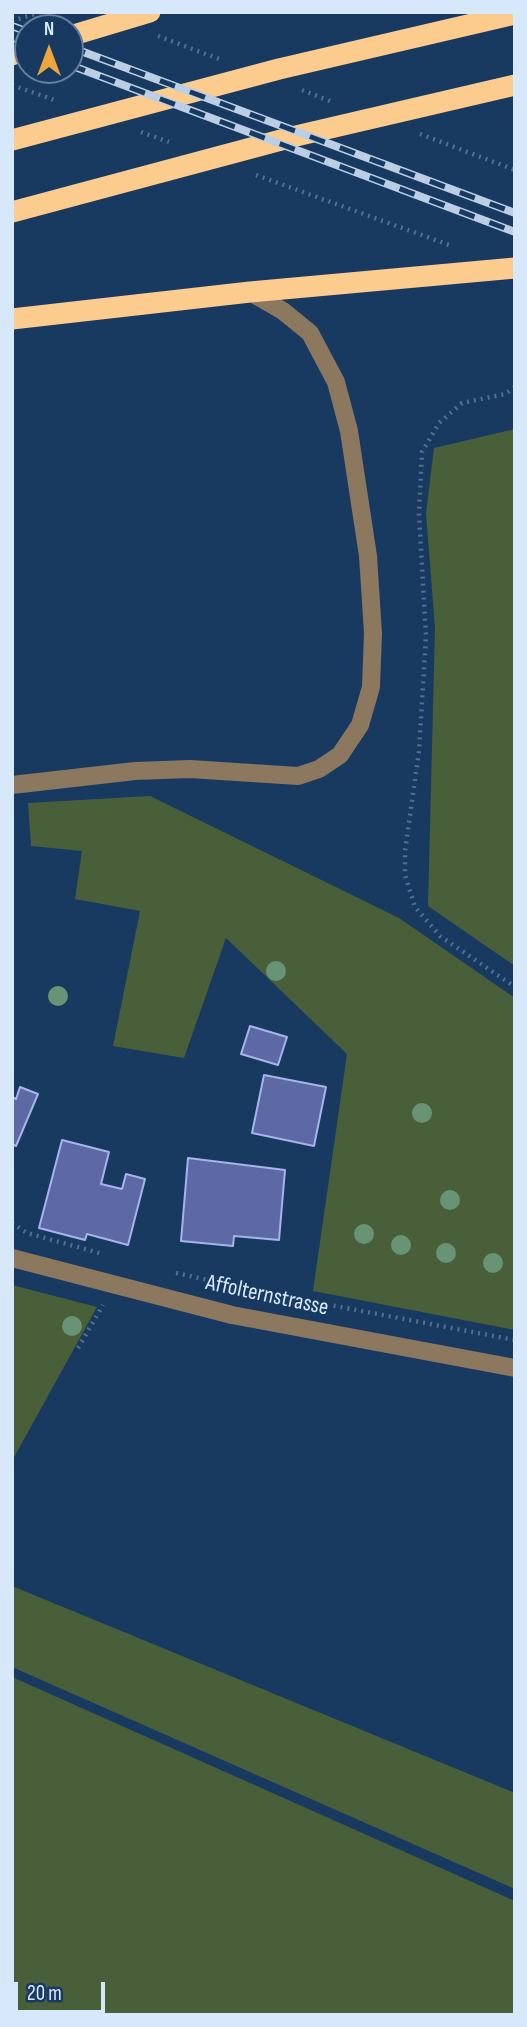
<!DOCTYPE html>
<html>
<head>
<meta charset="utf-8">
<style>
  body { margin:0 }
  #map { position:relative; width:527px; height:2027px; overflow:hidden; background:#183a60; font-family:"Sofia Sans Condensed",sans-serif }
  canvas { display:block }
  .frame { position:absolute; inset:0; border:14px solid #d8e8fb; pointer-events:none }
  .north { position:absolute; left:14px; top:14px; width:70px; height:70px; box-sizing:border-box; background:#183a60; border:2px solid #65809e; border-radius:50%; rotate:0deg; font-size:19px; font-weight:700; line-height:28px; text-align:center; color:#d8e8fb }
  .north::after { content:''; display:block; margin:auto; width:24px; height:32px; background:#eea73d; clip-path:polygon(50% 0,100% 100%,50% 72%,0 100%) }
  .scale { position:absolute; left:14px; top:1982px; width:91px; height:32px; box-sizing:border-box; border:4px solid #d8e8fb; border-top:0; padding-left:9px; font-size:21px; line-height:24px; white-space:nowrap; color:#d8e8fb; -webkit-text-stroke:5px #183a60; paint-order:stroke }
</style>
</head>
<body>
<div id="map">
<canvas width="527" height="2027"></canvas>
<div class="frame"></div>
<div class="north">N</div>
<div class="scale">20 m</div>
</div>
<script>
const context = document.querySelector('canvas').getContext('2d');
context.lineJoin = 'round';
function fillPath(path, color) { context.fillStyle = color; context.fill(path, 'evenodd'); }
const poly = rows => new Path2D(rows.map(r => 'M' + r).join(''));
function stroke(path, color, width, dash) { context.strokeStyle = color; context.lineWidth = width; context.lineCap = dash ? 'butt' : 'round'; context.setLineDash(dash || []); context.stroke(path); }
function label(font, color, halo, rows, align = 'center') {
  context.font = font + ' "Sofia Sans Condensed",sans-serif'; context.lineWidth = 6; context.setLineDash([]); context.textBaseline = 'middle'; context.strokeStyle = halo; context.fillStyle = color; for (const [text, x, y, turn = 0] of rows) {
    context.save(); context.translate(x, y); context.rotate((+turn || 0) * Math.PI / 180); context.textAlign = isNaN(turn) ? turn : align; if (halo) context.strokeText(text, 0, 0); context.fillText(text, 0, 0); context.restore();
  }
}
const green = poly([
  [515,429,515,966,428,906,435,628,426,513,434,448],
  [150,796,399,918,515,998,515,1330,313,1291,347,1054,226,938,184,1058,113,1046,140,911,75,899,82,851,31,846,28,803],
  [12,1285,97,1307,12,1461],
  [12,1586,515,1793,515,1889,12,1667],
  [12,1677,515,1901,515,2015,12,2015]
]);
const building = poly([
  [250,1026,287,1037,278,1065,241,1054,250,1026],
  [264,1075,326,1087,314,1146,252,1133,264,1075],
  [20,1087,38,1094,16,1146,12,1144,12,1097,16,1099,20,1087],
  [62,1140,109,1152,101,1184,122,1189,126,1174,145,1179,128,1245,87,1234,85,1240,39,1228,62,1140],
  [188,1158,285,1170,279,1240,234,1236,233,1246,181,1241,188,1158]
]);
const path = poly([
  [12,21,41,12],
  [158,36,219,59],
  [12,85,57,101],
  [302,90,330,101],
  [141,132,169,142],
  [420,134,515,170],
  [256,175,452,246],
  [515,387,505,394,462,403,439,423,422,452,419,514,426,636,419,751,405,851,405,875,415,907,440,936,515,987],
  [12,1223,27,1233,103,1254],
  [176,1273,277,1295,515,1340],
  [78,1348,103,1305]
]);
const minor = poly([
  [12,785,135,771,190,769,298,776,319,769,340,755,360,725,371,687,373,633,368,556,349,431,336,382,310,333,283,311,250,292],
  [12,1258,232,1315,515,1368]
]);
const highway = poly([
  [70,36,150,12],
  [12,55,28,49],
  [12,140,279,69,515,14],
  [12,212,296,136,515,85],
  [12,319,250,292,515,268]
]);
const rail = poly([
  [12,26,28,32],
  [12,44,28,50],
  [70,47,515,213],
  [70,65,515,232]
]);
const trees = [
  [276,971],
  [58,996],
  [422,1113],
  [450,1200],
  [364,1234],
  [401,1245],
  [446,1253],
  [493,1263],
  [72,1326]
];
const streetNames = [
  ["Affolternstrasse",267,1296,12]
];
fillPath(green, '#495f3a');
fillPath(building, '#5c69a5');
stroke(building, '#a6b4ea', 2);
stroke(path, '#536f8f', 4.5, [2, 5]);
stroke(minor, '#8b785f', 18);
stroke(highway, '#fccc8f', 21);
stroke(rail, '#bbcee4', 8);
stroke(rail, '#183a60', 5, [16]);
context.fillStyle = '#689475';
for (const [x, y] of trees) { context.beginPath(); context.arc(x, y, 10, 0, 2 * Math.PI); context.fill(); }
label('23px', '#d8e8fb', '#183a60', streetNames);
</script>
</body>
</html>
